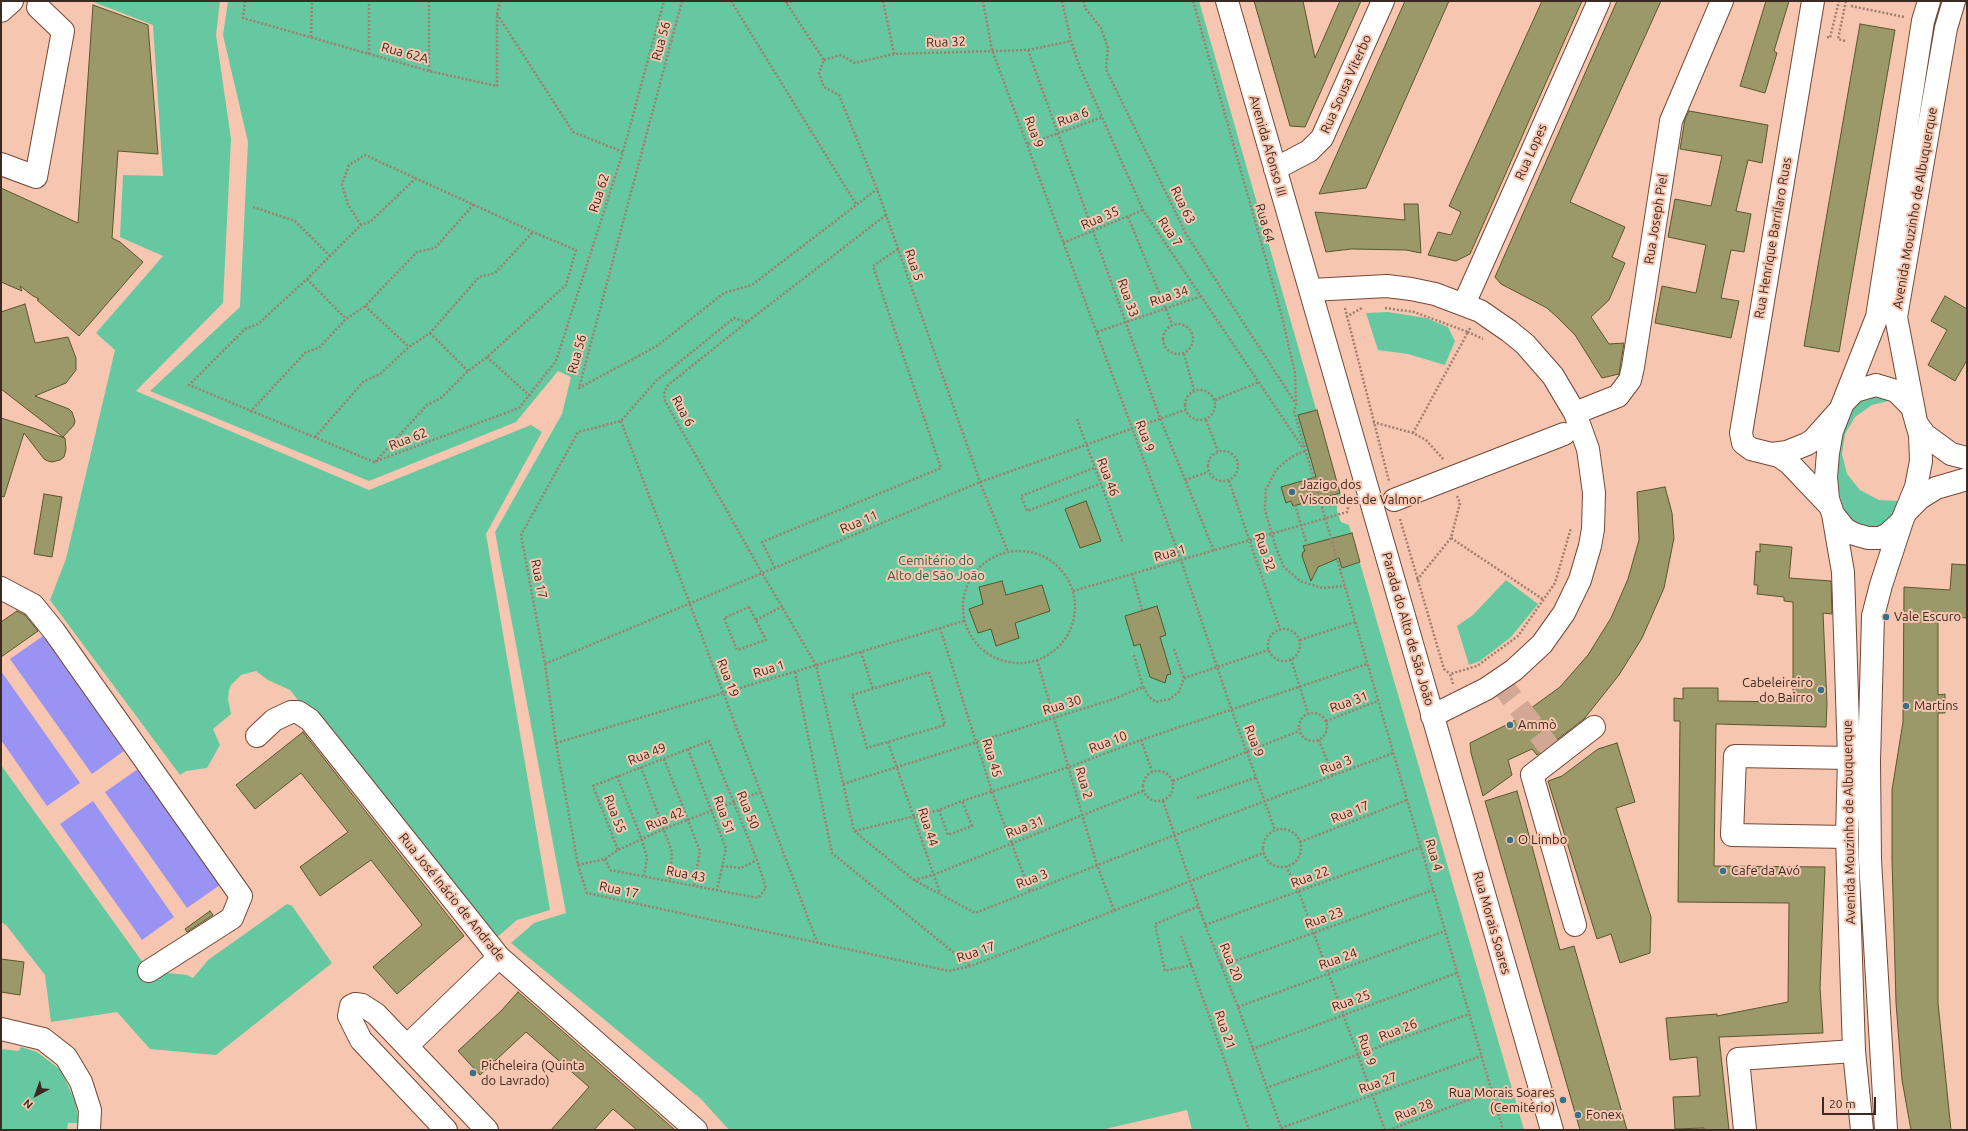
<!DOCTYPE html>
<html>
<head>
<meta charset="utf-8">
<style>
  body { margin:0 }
  #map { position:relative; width:1968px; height:1131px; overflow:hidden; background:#f7c6b0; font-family:Ubuntu,sans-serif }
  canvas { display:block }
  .frame { position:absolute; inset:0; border:2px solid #3c2921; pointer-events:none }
  .north { position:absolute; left:16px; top:1075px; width:40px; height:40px; -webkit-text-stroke:3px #f7c6b0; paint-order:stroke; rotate:221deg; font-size:11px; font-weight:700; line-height:16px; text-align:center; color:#3c2921 }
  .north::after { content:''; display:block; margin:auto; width:14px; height:18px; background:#3c2921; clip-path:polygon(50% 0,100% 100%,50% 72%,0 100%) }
  .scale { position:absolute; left:1822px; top:1097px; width:54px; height:18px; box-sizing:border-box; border:2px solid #3c2921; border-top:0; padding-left:5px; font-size:12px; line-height:14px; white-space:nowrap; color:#3c2921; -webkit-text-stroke:3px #f7c6b0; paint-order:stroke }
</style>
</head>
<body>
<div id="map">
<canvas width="1968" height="1131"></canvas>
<div class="frame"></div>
<div class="north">N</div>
<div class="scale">20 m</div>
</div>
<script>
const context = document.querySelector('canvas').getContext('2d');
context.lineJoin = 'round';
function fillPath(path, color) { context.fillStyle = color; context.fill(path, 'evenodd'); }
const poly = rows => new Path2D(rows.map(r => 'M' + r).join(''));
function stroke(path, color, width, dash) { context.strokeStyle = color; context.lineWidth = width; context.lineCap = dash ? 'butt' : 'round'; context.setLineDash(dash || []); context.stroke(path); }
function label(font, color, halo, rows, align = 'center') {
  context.font = font + ' Ubuntu,sans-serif'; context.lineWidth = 4; context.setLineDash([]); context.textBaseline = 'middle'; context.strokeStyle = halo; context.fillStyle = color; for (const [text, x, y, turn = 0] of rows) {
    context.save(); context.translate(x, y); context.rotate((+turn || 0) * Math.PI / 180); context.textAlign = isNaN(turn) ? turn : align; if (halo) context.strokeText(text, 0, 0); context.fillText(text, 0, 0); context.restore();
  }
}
const green = poly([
  [91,1,220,1,216,35,231,139,223,303,136,391,369,490,531,425,542,432,486,534,550,910,517,920,494,940,417,851,290,690,268,680,256,671,241,675,231,685,229,690,228,699,231,714,213,729,220,745,207,768,186,771,180,775,50,600,66,559,115,350,96,333,163,256,120,237,123,175,163,176,153,25],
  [228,1,1199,1,1342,500,1337,505,1337,511,1341,522,1349,525,1524,1130,1192,1130,1187,1110,1101,1130,729,1130,701,1099,511,943,534,923,566,913,495,532,562,414,571,377,558,371,516,422,369,481,150,391,240,307,248,142,223,35],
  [1388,312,1426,318,1448,327,1455,341,1445,365,1408,354,1378,350,1366,313],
  [1878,395,1892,400,1872,405,1855,417,1845,434,1842,454,1847,474,1860,490,1879,500,1899,501,1888,522,1875,529,1853,524,1844,511,1836,481,1836,449,1852,409,1863,398],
  [1506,580,1538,604,1511,637,1480,661,1469,665,1457,626,1473,615],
  [1,765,149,971,187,975,193,978,208,960,287,904,292,906,332,963,216,1055,150,1049,117,1012,51,1022,45,975,6,925,1,922],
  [21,1047,37,1052,61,1070,75,1101,79,1123,68,1123,67,1130,1,1130,1,1049,19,1051]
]);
const water = poly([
  [43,636,124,751,92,774,10,659],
  [1,671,80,783,47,806,1,740],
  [138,769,220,885,187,908,105,792],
  [93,801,174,917,142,940,60,824]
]);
const building = poly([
  [1254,1,1303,1,1315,58,1340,1,1361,1,1305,127,1290,126,1254,1],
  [1405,1,1449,1,1366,188,1319,194,1405,1],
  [1542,1,1582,1,1470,254,1456,261,1428,255,1438,232,1451,235,1461,212,1449,206,1542,1],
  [1617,1,1661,1,1570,202,1625,227,1612,257,1625,263,1609,300,1591,317,1609,344,1624,343,1619,374,1602,378,1575,335,1558,318,1547,308,1501,284,1495,277,1617,1],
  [1766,1,1789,1,1774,51,1777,53,1765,93,1740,86,1766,1],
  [93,5,148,25,158,154,118,151,112,238,120,242,143,262,79,336,37,300,39,299,33,296,20,286,22,291,1,282,1,188,78,223,93,5],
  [1860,24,1895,30,1839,352,1804,346,1860,24],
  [1689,111,1768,125,1762,163,1748,160,1736,211,1751,214,1744,252,1731,250,1721,298,1739,301,1731,338,1655,323,1662,286,1696,293,1706,245,1668,237,1675,199,1711,206,1722,156,1680,149,1685,119,1689,111],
  [1404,204,1418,204,1421,253,1406,250,1351,249,1326,252,1315,212,1405,220,1404,204],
  [1945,296,1967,309,1967,360,1955,381,1928,365,1947,330,1931,321,1945,296],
  [25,304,35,343,68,337,76,358,76,370,66,383,35,396,69,409,72,412,75,421,74,425,63,437,1,389,1,312,25,304],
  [1317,410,1340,493,1293,506,1291,501,1286,503,1281,487,1316,477,1298,415,1317,410],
  [1,418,65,438,66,449,64,457,60,460,52,462,48,461,44,459,24,433,4,497,1,496,1,418],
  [1665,487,1672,513,1674,538,1664,588,1642,638,1619,675,1584,719,1537,755,1532,749,1508,760,1512,775,1483,796,1471,753,1470,743,1512,722,1560,687,1588,655,1611,618,1628,579,1639,540,1637,492,1665,487],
  [44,494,62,497,52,557,34,554,44,494],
  [1086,501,1101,541,1080,548,1065,509,1086,501],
  [1352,533,1360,562,1342,568,1339,558,1318,567,1311,581,1302,556,1303,552,1305,551,1303,546,1352,533],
  [1760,544,1792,547,1789,578,1831,581,1832,614,1823,613,1827,704,1826,727,1716,724,1714,866,1825,867,1820,988,1823,1033,1719,1037,1729,1130,1704,1130,1704,1128,1675,1129,1673,1097,1700,1096,1697,1057,1670,1060,1666,1018,1717,1014,1717,1016,1788,1002,1789,903,1678,902,1680,721,1674,721,1674,698,1683,699,1683,688,1718,688,1718,701,1793,702,1793,602,1784,601,1784,597,1757,594,1758,585,1754,585,1756,551,1760,552,1760,544],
  [1952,564,1967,565,1967,618,1938,616,1938,695,1945,694,1945,713,1938,713,1938,1003,1951,1130,1911,1130,1902,1080,1896,1003,1892,859,1892,790,1903,722,1904,587,1950,590,1952,564],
  [1002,581,1006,595,1042,585,1050,611,1015,623,1019,638,996,646,991,629,978,633,969,609,983,604,979,587,1002,581],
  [1157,606,1166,635,1160,637,1171,674,1167,675,1165,683,1150,677,1140,644,1134,646,1125,616,1157,606],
  [17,611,25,615,38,631,1,657,1,622,17,611],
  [303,732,464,936,397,994,373,967,422,925,371,860,320,896,300,867,348,832,301,773,255,809,236,785,303,732],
  [1617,743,1635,802,1616,808,1651,917,1650,953,1620,963,1611,934,1597,939,1548,781,1562,776,1598,749,1617,743],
  [1517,791,1560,950,1574,946,1627,1130,1580,1130,1485,801,1517,791],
  [210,911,213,915,187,932,185,929,210,911],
  [1,959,24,962,20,995,1,992,1,959],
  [518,992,675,1130,637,1130,613,1109,594,1130,551,1130,589,1087,526,1032,480,1075,458,1051,502,1010,518,992]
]);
const minorTunnel = poly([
  [1499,681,1556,756]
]);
const path = poly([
  [245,1,243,18,429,71,497,86,497,14,500,1],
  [429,1,429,71],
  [682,1,579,388,657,346,724,293,752,285,877,189],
  [731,1,856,204],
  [785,1,824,60,819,73,824,87,839,95,877,189,980,482,1008,552],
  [883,1,894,54],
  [983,1,992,50,1181,560,1232,711,1275,830],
  [1062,1,1071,41,1079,65,1143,210,1303,448],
  [1084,1,1085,8,1101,28,1108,48,1106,69,1186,234,1296,404],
  [1193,1,1281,313,1295,373,1296,405,1294,411,1503,1130],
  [786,3,793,1],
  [1851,6,1904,17],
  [497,14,573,132,623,152],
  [311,37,312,1],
  [1827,37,1830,38,1839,1],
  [1845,41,1838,39,1846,1],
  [1028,50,1160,418,1214,551],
  [369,54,369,1],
  [824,60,841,55,855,63,894,54,1028,50,1071,41],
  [1028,144,1103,117],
  [416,178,370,222,361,225,307,279,258,324,245,329,189,385,374,462,519,408,556,361,623,152,664,1],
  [253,207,295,221,330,256],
  [886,215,747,322,667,386,664,394,665,401,762,573,816,665,854,831,914,880,975,913,1175,835,1393,753],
  [1128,217,1172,324],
  [361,225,348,205,342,184,349,165,365,155,533,232,576,250,566,285,487,357,468,371,441,398,427,405,375,462],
  [1063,243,1143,210],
  [307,279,346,319],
  [365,306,409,347],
  [1345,308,1389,481],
  [1385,308,1414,312,1468,332,1413,433],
  [1346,317,1362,308],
  [747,322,734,318,656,381,621,421,578,432,521,535,545,664,556,743,578,865,587,893,949,971,971,966,1263,853],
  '1163 339a15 15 0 1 1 30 0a15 15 0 1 1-30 0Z',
  [1470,328,1468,332,1483,339],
  [1097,332,1202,296],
  [430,333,468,371],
  [1184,354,1194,390],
  [487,357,530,396],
  '1185 405a15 15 0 1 1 30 0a15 15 0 1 1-30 0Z',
  [1215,400,1259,382],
  [250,412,306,352,319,348,346,319,365,306,417,252,435,248,474,204],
  [1077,419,1122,541],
  [1206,420,1218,451],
  [621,421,817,942],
  [1373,422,1413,433,1426,440,1444,460],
  [315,437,363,382,380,374,409,347,430,333,479,277,495,273,533,232],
  '1208 466a15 15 0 1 1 30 0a15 15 0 1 1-30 0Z',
  [1305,451,1295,455,1285,462,1276,470,1266,489,1265,510,1276,548,1284,567,1300,581,1322,588,1345,586],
  [1094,468,1021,496,1027,511,1100,484],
  [1185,480,1208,472],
  [1229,481,1280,629],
  [1295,505,1307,545],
  [1400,519,1444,669,1450,674],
  [1451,538,1544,600],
  '963 607a56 56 0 1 1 112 0a56 56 0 1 1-112 0Z',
  [775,568,762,542,941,468,873,266,898,249],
  [1132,574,1142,610],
  [1417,580,1451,538,1460,503,1457,496],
  [1073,591,1347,512,1350,500],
  [749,607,766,640,737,650,724,618,749,607],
  [756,620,783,606],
  [940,628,992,792,1030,891],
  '1268 645a16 16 0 1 1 32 0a16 16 0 1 1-32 0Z',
  [1300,640,1355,622],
  [1174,649,1184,678],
  [861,652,873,689],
  [1134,655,1143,687],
  [1291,659,1308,713],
  [1037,660,1097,865,1114,910],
  [545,664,980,482,1185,410],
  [795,672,832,853,970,966],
  [929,672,945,725,867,748,852,695,929,672],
  [1453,684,1450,674,1477,666,1518,636,1555,583,1571,528],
  '1299 727a14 14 0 1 1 28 0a14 14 0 1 1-28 0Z',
  [1326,721,1378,701],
  [1141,740,1152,771],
  [1319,740,1333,776],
  [888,742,940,893],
  [556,743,964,621],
  [688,749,726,849,717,890],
  [664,759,700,851,694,886],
  [641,767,672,852,670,881],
  '1143 786a15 15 0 1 1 30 0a15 15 0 1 1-30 0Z',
  [617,776,642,840,647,858,644,876],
  [1173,781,1299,731],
  [843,784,1114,699,1143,687,1149,697,1156,702,1170,699,1179,692,1184,678,1269,650],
  [1197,798,1257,777],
  [1163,801,1205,925,1238,1007,1282,1130],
  [939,810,948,835,972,826,962,801],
  '1263 848a19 19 0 1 1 38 0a19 19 0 1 1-38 0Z',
  [855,831,939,810,962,801,1069,767,1141,740,1367,664],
  [1300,842,1407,800],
  [605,859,610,870,758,898,766,888,757,860,709,741,593,786,618,850],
  [578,865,605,859,618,850,664,829,760,792],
  [722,866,741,868,757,860],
  [1286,866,1299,892,1385,1130],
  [914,880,933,875,1143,791],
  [1205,925,1421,847],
  [1181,936,1249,1130],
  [1192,965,1165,971,1155,924,1199,906],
  [1221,966,1433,890],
  [1238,1007,1445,931],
  [1252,1049,1457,973],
  [1266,1088,1469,1014],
  [1281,1128,1481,1056],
  [1389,1130,1492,1091]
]);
const minor = poly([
  [1227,1,1552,1130],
  [1813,1,1741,433,1743,443,1751,449,1779,456,1789,463,1830,506],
  [1,11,12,1],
  [1,164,36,177,63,31,38,7],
  [1275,169,1309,151,1322,138,1383,1],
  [1311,290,1387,286,1411,289,1435,294,1480,311,1509,331,1525,344,1553,376,1575,413,1588,449,1594,493,1593,529,1590,546,1580,580,1564,613,1542,644,1514,670,1486,689,1432,716],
  [1464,304,1599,1],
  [1575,413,1618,396,1630,380,1633,367,1671,121,1722,1],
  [1917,424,1925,435,1951,454,1967,458],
  [1772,454,1787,452,1807,444,1813,440,1839,411],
  [1394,500,1564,434],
  [1908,510,1920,498,1936,488,1967,479],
  [1,588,33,605,54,631,241,896,232,918,149,971],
  [257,736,274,720,291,712,298,712,310,720,499,957,696,1130],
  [1847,837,1732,835,1735,756,1849,758],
  [1575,925,1532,775,1594,727],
  [1,1029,43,1039,66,1057,81,1082,90,1110,89,1130],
  [407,1046,499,957],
  [1745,1130,1738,1059,1854,1051]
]);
const major = poly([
  [1876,385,1896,391,1912,407,1920,435,1921,461,1916,487,1902,521,1888,534,1880,538,1868,538,1854,534,1845,529,1833,514,1828,499,1826,477,1828,453,1832,431,1843,403,1855,391,1876,385],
  [1843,403,1877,317,1923,21,1929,1],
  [1915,416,1896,317,1946,28,1954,1],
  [1833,514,1843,572,1849,758,1847,837,1854,1051,1862,1130],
  [446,1130,361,1040,349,1016,351,1006,355,1004,362,1005,376,1014,487,1130],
  [1886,1130,1870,860,1869,761,1873,616,1881,585,1902,521]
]);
const markers = [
  [1292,492,4,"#357289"],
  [1886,617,4,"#357289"],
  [1821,690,4,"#357289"],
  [1906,706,4,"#357289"],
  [1510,725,4,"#357289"],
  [1510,840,4,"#357289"],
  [1723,871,4,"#357289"],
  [473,1073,4,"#357289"],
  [1563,1100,4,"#357289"],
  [1578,1115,4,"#357289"]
];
const streetNames = [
  ["Rua 56",661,41,-75],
  ["Rua 32",946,42,-2],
  ["Rua 62A",405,53,15],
  ["Rua Sousa Viterbo",1346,84,-66],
  ["Rua 6",1073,117,-20],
  ["Rua 9",1034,132,70],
  ["Avenida Afonso III",1268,146,74],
  ["Rua Lopes",1531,152,-66],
  ["Rua 62",599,193,-72],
  ["Rua 63",1183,205,64],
  ["Avenida Mouzinho de Albuquerque",1915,208,-80],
  ["Rua 35",1100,218,-23],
  ["Rua Joseph Piel",1656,219,-81],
  ["Rua 64",1265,223,74],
  ["Rua 7",1170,232,56],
  ["Rua Henrique Barrilaro Ruas",1773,238,-80],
  ["Rua 5",914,265,71],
  ["Rua 34",1169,296,-18],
  ["Rua 33",1128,298,70],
  ["Rua 56",577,354,-75],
  ["Rua 6",683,411,62],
  ["Rua 9",1145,436,70],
  ["Rua 62",408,439,-21],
  ["Rua 46",1108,477,69],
  ["Rua 11",859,522,-23],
  ["Rua 32",1265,552,71],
  ["Rua 1",1170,553,-16],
  ["Rua 17",539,579,79],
  ["Parada do Alto de São João",1408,629,74],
  ["Rua 1",769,669,-17],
  ["Rua 19",728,678,69],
  ["Rua 31",1349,702,-20],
  ["Rua 30",1062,705,-17],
  ["Rua 9",1254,741,69],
  ["Rua 10",1108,742,-21],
  ["Rua 49",647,754,-21],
  ["Rua 45",992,758,73],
  ["Rua 3",1336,765,-21],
  ["Rua 2",1084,783,74],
  ["Rua 50",748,810,68],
  ["Rua 17",1350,812,-21],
  ["Rua 55",615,814,69],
  ["Rua 51",724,815,70],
  ["Rua 42",665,819,-23],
  ["Avenida Mouzinho de Albuquerque",1849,822,-91],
  ["Rua 44",928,827,72],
  ["Rua 31",1025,827,-21],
  ["Rua 4",1434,855,74],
  ["Rua 43",686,874,11],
  ["Rua 22",1310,877,-20],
  ["Rua 3",1032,879,-21],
  ["Rua 17",619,890,12],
  ["Rua José Inácio de Andrade",452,897,51],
  ["Rua 23",1324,918,-20],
  ["Rua Morais Soares",1492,923,74],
  ["Rua 17",976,952,-19],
  ["Rua 24",1338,959,-20],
  ["Rua 20",1231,962,68],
  ["Rua 25",1351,1001,-20],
  ["Rua 21",1225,1030,71],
  ["Rua 26",1398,1030,-21],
  ["Rua 9",1367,1050,71],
  ["Rua 27",1378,1083,-20],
  ["Rua 28",1414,1110,-21]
];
const poiNames = [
  ["Jazigo dos",1300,485],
  ["Viscondes de Valmor",1300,500],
  ["Vale Escuro",1894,617],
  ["Cabeleireiro",1813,683,"right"],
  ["do Bairro",1813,698,"right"],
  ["Martins",1914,706],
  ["Ammò",1518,725],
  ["O Limbo",1518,840],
  ["Cafe da Avó",1731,871],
  ["Picheleira (Quinta",481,1066],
  ["do Lavrado)",481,1081],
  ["Rua Morais Soares",1555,1093,"right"],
  ["(Cemitério)",1555,1108,"right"],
  ["Fonex",1586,1115]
];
const parkNames = [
  ["Cemitério do",936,561],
  ["Alto de São João",936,576]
];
fillPath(green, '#66c8a0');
fillPath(water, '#9993f3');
fillPath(building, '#9b986a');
stroke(building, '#59562a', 1);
stroke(minorTunnel, '#d2a793', 22, [22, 11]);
stroke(minor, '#724937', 24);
stroke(major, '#724937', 24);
stroke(path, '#a07d6e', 2.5, [2, 2]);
stroke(minor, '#fff', 22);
stroke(major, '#fff', 22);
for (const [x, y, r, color] of markers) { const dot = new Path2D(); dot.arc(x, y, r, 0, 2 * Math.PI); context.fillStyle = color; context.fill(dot); stroke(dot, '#f7c6b0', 1.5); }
label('13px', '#3c2921', '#f7c6b0', streetNames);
label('13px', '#3c2921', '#f7c6b0', poiNames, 'left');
label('13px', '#2d624c', '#f7c6b0', parkNames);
</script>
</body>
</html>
